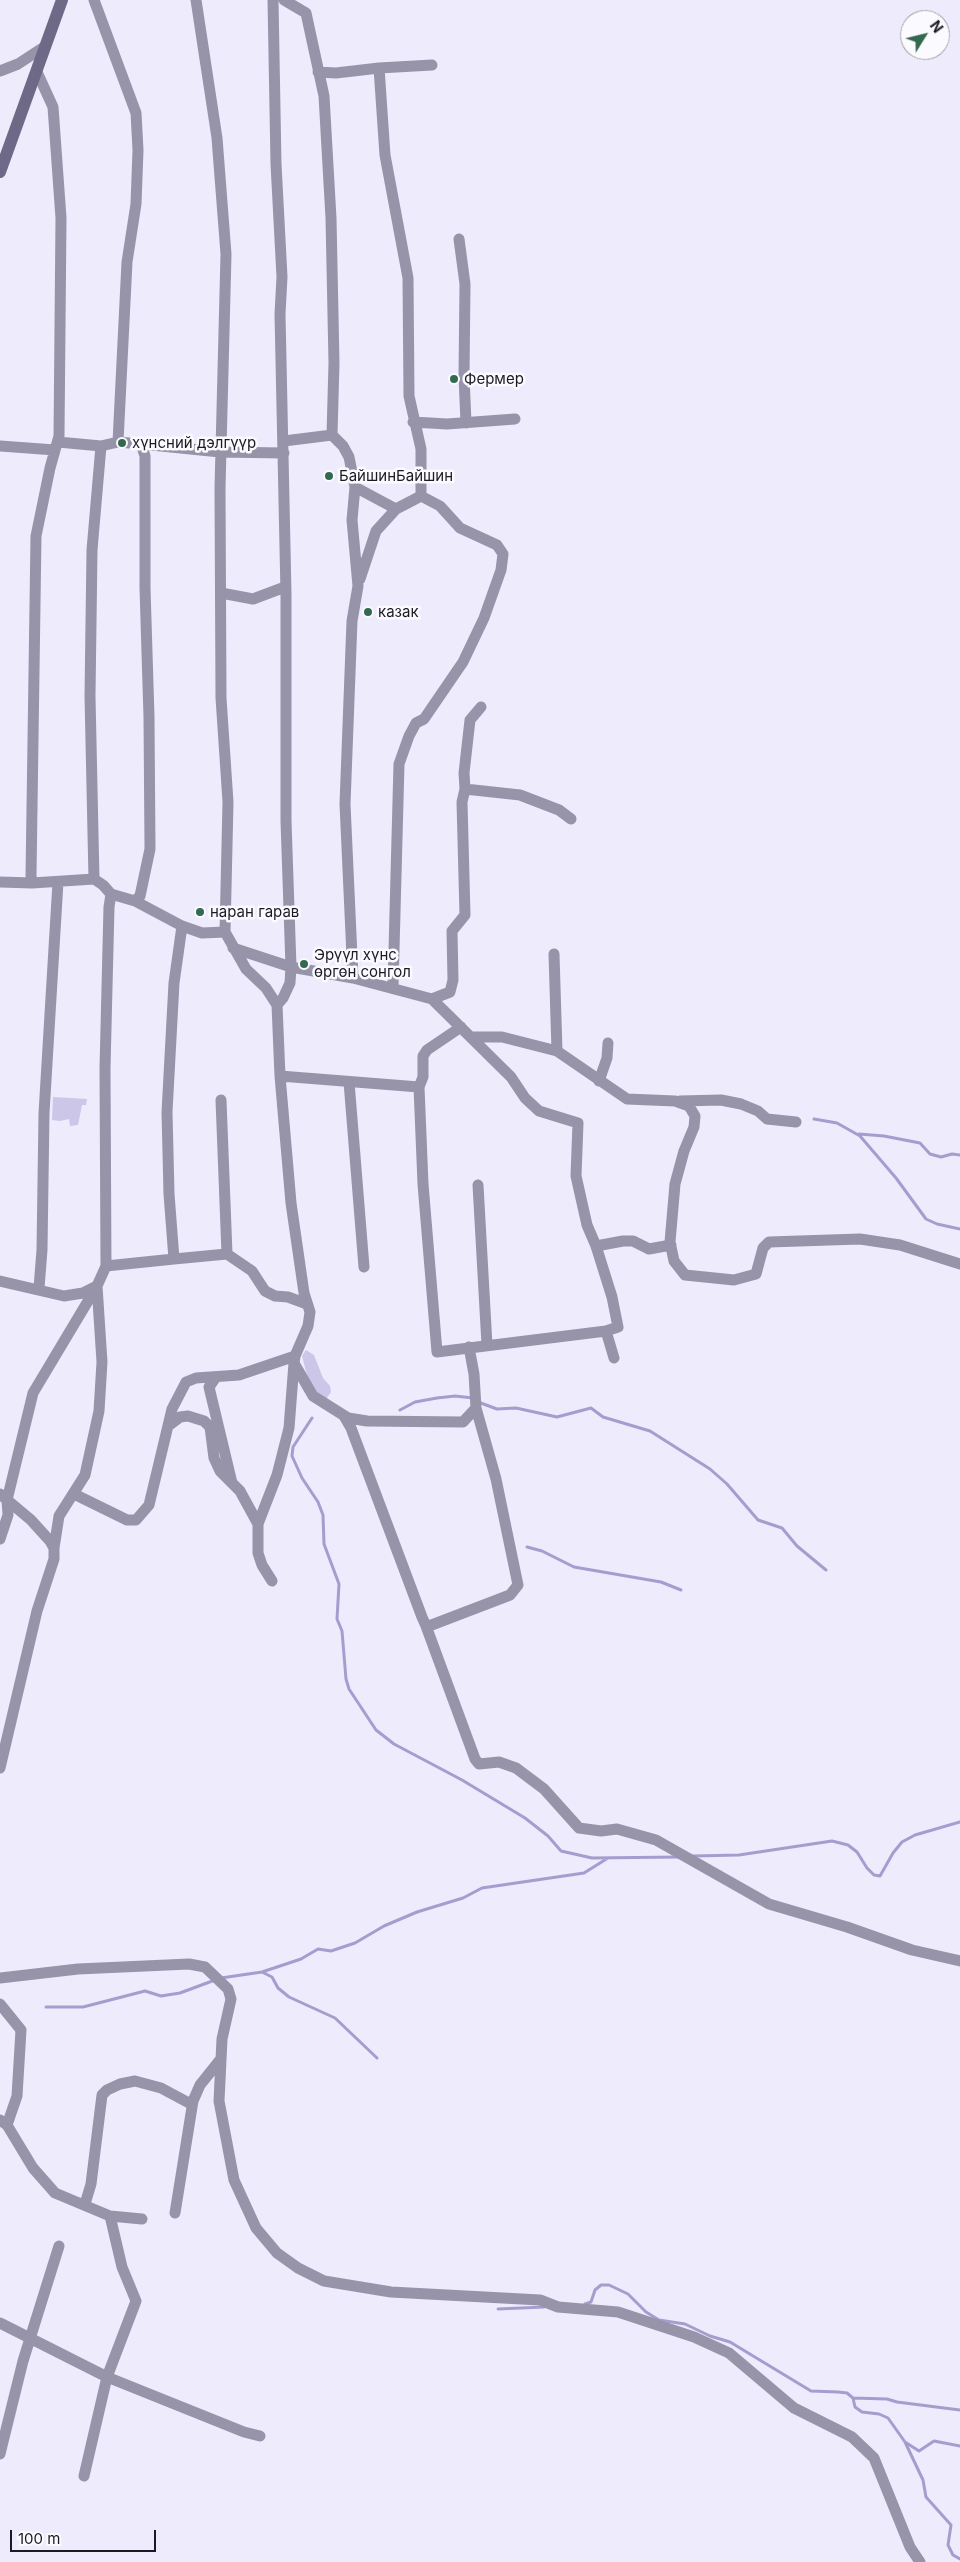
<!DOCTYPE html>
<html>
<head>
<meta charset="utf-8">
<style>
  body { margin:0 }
  #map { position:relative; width:960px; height:2562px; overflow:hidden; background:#eeebfd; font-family:Inter,sans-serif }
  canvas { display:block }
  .north { position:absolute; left:900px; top:10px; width:50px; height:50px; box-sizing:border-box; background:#fbfaff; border:1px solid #a1a0a7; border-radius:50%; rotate:54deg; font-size:14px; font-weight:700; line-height:20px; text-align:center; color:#1b1a22 }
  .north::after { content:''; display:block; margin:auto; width:18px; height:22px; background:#33694f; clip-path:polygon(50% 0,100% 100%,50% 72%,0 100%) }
  .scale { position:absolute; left:10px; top:2530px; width:146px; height:22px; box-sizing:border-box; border:2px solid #1b1a22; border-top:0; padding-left:6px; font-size:15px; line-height:18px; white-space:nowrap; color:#1b1a22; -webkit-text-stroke:4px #fbfaff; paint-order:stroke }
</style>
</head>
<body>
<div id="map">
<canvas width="960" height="2562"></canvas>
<div class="north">N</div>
<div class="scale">100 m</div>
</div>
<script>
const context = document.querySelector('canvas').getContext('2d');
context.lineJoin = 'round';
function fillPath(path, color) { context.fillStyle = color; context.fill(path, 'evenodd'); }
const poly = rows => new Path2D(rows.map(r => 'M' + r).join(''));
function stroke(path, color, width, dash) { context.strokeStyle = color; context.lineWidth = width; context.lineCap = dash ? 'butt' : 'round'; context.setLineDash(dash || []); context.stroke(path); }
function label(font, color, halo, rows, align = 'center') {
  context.font = font + ' Inter,sans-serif'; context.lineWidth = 5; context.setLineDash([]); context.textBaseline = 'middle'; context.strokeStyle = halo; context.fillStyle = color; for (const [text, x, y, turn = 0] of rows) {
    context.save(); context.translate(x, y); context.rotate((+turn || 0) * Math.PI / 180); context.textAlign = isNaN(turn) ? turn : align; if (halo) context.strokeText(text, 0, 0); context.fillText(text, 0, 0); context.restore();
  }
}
const green = poly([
  [53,1097,87,1099,86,1105,82,1105,78,1125,70,1126,69,1119,60,1121,52,1120],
  [306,1350,314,1355,323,1378,330,1386,331,1392,326,1399,315,1391,307,1375,302,1356]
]);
const stream = poly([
  [814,1119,837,1123,860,1136,896,1178,926,1219,937,1224,960,1229],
  [859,1134,884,1136,920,1143,930,1154,941,1157,952,1154,960,1155],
  [478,1402,497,1409,516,1408,557,1417,591,1408,603,1417,650,1431,710,1469,727,1484,758,1520,782,1528,797,1546,826,1570],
  [400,1410,415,1402,437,1398,455,1396,473,1398],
  [312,1418,293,1447,292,1456,302,1478,318,1502,323,1515,324,1544,339,1584,337,1619,342,1631,346,1679,349,1689,376,1730,394,1744,462,1780,525,1818,548,1836,561,1851,592,1858,679,1857],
  [527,1547,542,1551,574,1567,661,1582,681,1590],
  [693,1856,739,1855,832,1841,848,1845,857,1852,867,1868,874,1875,880,1876,893,1853,902,1842,915,1835,960,1822],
  [262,1972,272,1977,278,1988,289,1997,335,2018,377,2058],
  [221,1978,262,1972,301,1959,318,1949,331,1951,355,1943,384,1926,417,1912,463,1898,482,1888,584,1873,608,1858],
  [46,2007,83,2007,145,1991,161,1996,180,1993,215,1980],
  [585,2304,591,2302,595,2290,601,2285,609,2285,628,2294,646,2312,659,2320,685,2324,710,2336,730,2342,811,2391,838,2392,847,2393,853,2398,887,2399,897,2402,960,2410],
  [498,2309,544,2307],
  [853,2398,855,2407,862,2412,879,2414,888,2418,905,2442,919,2451,934,2441,960,2446],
  [905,2442,923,2480,926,2497,951,2525,948,2545,953,2555,960,2559]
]);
const minor = poly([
  [94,0,136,113,138,150,136,204,127,262,118,442,141,444,145,456,145,588,149,717,150,849,140,896,135,901,182,926,202,933,225,932],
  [196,0,217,138,226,254,220,488,221,698,228,802,225,932,246,969,266,988,277,1005,280,1076,291,1203,304,1293,310,1312,308,1326,295,1356,294,1363,313,1396,348,1418,367,1421,463,1422,476,1408,474,1374,469,1347],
  [273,0,276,164,282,277,280,314,286,594,286,821,291,967,353,978],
  [284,0,306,13,324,96,331,218,334,363,332,435,343,446,349,457,355,487,352,520,358,586,352,621,345,804,353,978,432,999,511,1077,525,1098,539,1111,578,1123,576,1176,587,1225,596,1246],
  [379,68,432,65],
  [0,71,18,64,44,47],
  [37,72,53,107,61,218,59,436,50,468,36,536,31,876,32,883,94,879],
  [318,72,336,73,379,68,385,155,408,278,409,396,421,449,421,496,440,506,460,528,497,545,503,554,501,570,484,618,463,662,424,719,416,723,409,736,399,764,393,987],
  [459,239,465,284,464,376,466,423],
  [413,422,447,424,515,419],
  [284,441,332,435],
  [58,442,101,446],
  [118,442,101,446,92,550,90,696,94,879,103,885,111,894,135,901],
  [141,444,220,452,284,453],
  [0,446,55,450],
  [355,487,396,509],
  [360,579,376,531,396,509,421,496],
  [221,593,253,599,285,587],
  [465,789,520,795,559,810,571,819],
  [0,882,32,883],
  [182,926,174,983,167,1112,169,1194,174,1259,227,1254,221,1100],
  [233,948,291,967,290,983,283,998,277,1005],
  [554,954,557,1051],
  [432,999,450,992,453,980,452,931,465,915,462,802,465,789,464,773,470,720,481,707],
  [471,1037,502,1037,557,1051,627,1099,675,1101,689,1106,695,1116,694,1127,684,1151,675,1184,670,1242,674,1261,685,1275,734,1280,756,1274,763,1248,769,1242,860,1239,900,1245,960,1264],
  [280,1076,419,1087,423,1184,437,1352,606,1331],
  [599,1081,607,1058,608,1043],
  [349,1082,364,1267],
  [419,1087,423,1077,423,1056,427,1050,461,1027],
  [680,1101,721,1100,741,1104,758,1111,767,1119,796,1122],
  [478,1185,487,1345],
  [227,1254,252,1271,265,1291,275,1296,288,1297,307,1304],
  [106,1266,105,1068,109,907,111,894],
  [0,1281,64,1296,83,1293,97,1286,106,1266,174,1259],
  [39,1288,42,1250,44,1113,58,882],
  [614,1358,606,1331,618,1327,612,1297,596,1246,623,1241,633,1241,649,1249,671,1245],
  [216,1377,209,1387,232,1483],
  [344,1416,351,1428,422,1617,426,1626,429,1626,510,1595,518,1585,496,1479,476,1408],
  [168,1426,180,1417,188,1416,204,1421,210,1427,214,1458,220,1471,240,1491,258,1524,258,1553,262,1565,272,1581],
  [0,1494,31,1520,50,1541,54,1548,54,1559,37,1611,0,1768],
  [74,1494,127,1520,136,1520,149,1505,172,1409,186,1382,196,1378,239,1375,295,1356],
  [258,1524,277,1475,289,1428,294,1363],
  [0,1539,8,1515,7,1500,33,1393,97,1286],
  [54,1548,59,1516,85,1475,99,1411,102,1362,97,1286],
  [426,1626,475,1759,479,1764,499,1762,516,1768,544,1789,579,1828,601,1831,617,1829,656,1840,769,1904,847,1927,912,1950,960,1961],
  [0,1978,78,1969,189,1964,205,1967,228,1989,231,1999,222,2039,219,2101,234,2180,256,2228,277,2253,298,2268,324,2281,391,2292,540,2300,558,2307,618,2312,694,2337,729,2353,794,2408,852,2437,874,2458,910,2547,920,2562],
  [0,2004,21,2030,17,2096,7,2125],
  [0,2120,7,2125,33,2168,55,2193,110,2216,142,2219],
  [85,2204,91,2184,102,2095,107,2090,120,2084,135,2081,161,2088,189,2103,193,2101,200,2085,220,2060],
  [175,2213,193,2101],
  [110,2216,122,2267,136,2301,107,2377,244,2432,260,2436],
  [0,2323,107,2377,84,2476],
  [0,2454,23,2361,59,2246]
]);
const secondary = poly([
  [0,172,62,0]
]);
const markers = [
  [454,379,5,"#33694f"],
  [122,443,5,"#33694f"],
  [329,476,5,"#33694f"],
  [368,612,5,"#33694f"],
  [200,912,5,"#33694f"],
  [304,964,5,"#33694f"]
];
const poiNames = [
  ["Фермер",464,379],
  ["хүнсний дэлгүүр",132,443],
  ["БайшинБайшин",339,476],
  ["казак",378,612],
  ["наран гарав",210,912],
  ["Эрүүл хүнс",314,955],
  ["өргөн сонгол",314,972]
];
fillPath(green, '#ccc6e8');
stroke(stream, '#a69dcf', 3);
stroke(minor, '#9794aa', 11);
stroke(secondary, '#6f6988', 12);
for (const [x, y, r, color] of markers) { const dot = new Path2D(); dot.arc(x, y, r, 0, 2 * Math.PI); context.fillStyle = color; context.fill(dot); stroke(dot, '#fbfaff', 2); }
label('15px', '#1b1a22', '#fbfaff', poiNames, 'left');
</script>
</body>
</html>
